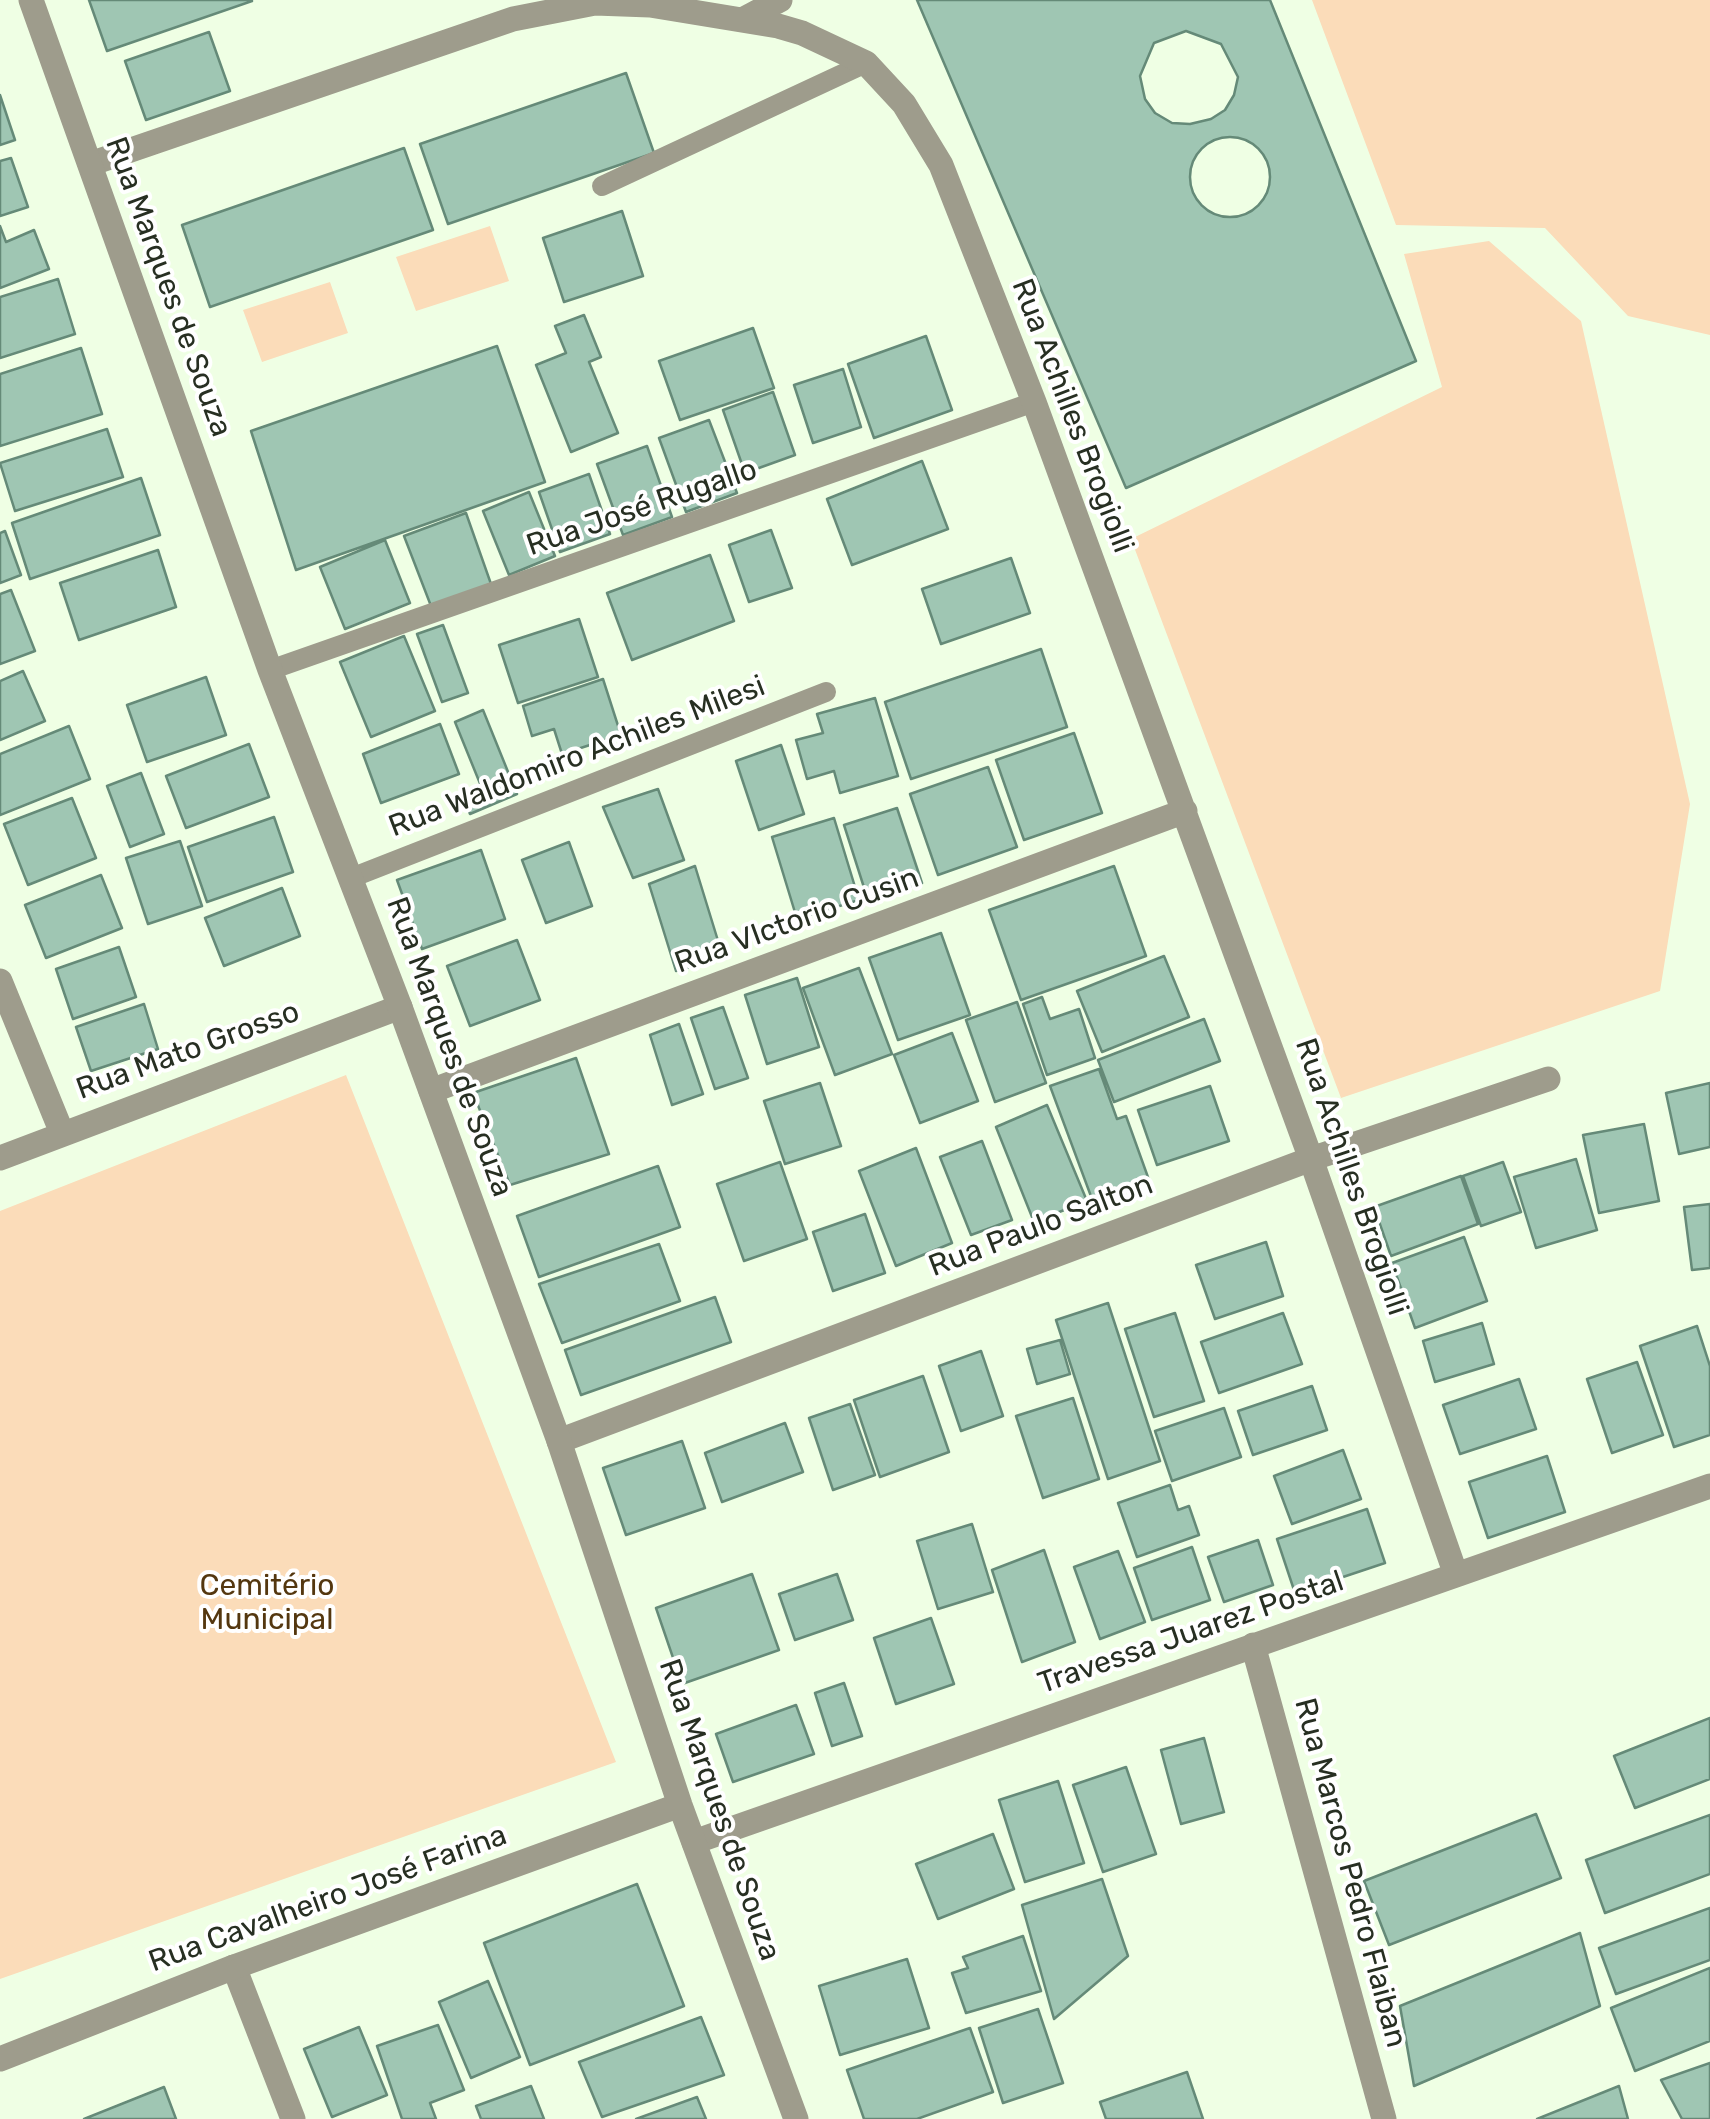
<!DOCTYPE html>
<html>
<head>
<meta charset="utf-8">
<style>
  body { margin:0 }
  canvas { display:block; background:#efffe4 }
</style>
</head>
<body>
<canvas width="1710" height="2119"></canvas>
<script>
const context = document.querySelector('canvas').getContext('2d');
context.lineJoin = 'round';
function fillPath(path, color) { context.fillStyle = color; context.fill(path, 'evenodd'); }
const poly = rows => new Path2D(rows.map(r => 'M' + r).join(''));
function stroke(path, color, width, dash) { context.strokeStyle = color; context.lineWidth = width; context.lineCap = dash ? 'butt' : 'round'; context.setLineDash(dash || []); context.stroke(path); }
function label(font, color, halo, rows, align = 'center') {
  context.font = font + ' Rubik,sans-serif'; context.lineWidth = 8; context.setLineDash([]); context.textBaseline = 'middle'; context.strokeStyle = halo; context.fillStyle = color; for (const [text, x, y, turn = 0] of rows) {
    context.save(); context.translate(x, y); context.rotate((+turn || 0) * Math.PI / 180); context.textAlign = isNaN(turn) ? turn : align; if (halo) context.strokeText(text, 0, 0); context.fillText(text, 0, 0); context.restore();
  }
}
const green = poly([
  [1312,0,1710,0,1710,335,1628,316,1545,228,1396,225],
  [490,226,509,281,416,311,396,257],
  [1489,241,1581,321,1690,804,1660,991,1341,1098,1131,539,1442,387,1404,254],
  [330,282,348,333,262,362,243,310],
  [346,1075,616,1762,0,1979,0,1211]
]);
const building = poly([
  [89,0,251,0,252,1,107,51,89,0],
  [917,0,1270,0,1416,361,1126,488,917,0],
  [1186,31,1221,44,1238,77,1234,95,1225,110,1211,119,1190,124,1172,123,1155,113,1145,99,1140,76,1154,43,1186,31],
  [209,32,230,91,146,120,125,61,209,32],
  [626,73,654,153,448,224,420,144,626,73],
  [0,95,15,140,0,145,0,95],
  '1190 177a40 40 0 1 1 80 0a40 40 0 1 1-80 0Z',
  [404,148,433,230,210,307,182,225,404,148],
  [11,158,28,207,0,216,0,161,11,158],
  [622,211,643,276,564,302,543,238,622,211],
  [0,226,6,242,34,230,49,269,0,288,0,226],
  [58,279,75,334,0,358,0,297,58,279],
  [584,315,601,357,589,362,618,433,571,452,536,365,566,353,555,326,584,315],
  [753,328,774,388,680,420,659,361,753,328],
  [926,336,952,410,874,438,848,364,926,336],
  [497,346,545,482,296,570,251,431,497,346],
  [81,348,102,414,0,446,0,374,81,348],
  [843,369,861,427,813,443,794,385,843,369],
  [773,392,795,455,745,473,723,410,773,392],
  [709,420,737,493,686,512,659,438,709,420],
  [107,429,123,477,15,511,0,463,107,429],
  [647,446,672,517,623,535,597,464,647,446],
  [922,461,948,529,852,565,827,499,922,461],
  [589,474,610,534,560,552,539,492,589,474],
  [141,478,160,535,30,579,12,523,141,478],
  [529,492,555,556,509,575,483,511,529,492],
  [466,513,491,584,431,606,404,536,466,513],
  [771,530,792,588,749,602,729,545,771,530],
  [5,531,21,575,0,583,0,533,5,531],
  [385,540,410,603,345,629,320,567,385,540],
  [158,550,176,607,79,640,60,583,158,550],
  [710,555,734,621,632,660,607,593,710,555],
  [1011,558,1030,613,941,644,922,589,1011,558],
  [11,590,35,651,0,664,0,594,11,590],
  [579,619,598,677,518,703,499,645,579,619],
  [443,625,468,693,442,702,417,634,443,625],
  [404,636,435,711,371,737,340,662,404,636],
  [1041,649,1067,727,911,779,885,702,1041,649],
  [23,671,45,721,0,740,0,681,23,671],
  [206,677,226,735,147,762,127,705,206,677],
  [603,679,621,735,562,754,554,729,532,736,523,706,603,679],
  [875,698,898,776,840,793,834,771,807,779,796,740,823,733,817,714,875,698],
  [483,710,517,794,470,814,462,794,481,786,455,722,483,710],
  [440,724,459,774,381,803,363,754,440,724],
  [69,726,90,779,0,815,0,754,69,726],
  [1074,733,1102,813,1024,840,996,760,1074,733],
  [249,744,269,797,186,828,166,776,249,744],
  [781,745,804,814,759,830,736,761,781,745],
  [988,767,1017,847,938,875,910,794,988,767],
  [141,773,164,834,130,847,107,786,141,773],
  [658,789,684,860,633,878,603,807,658,789],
  [72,798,96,858,28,885,4,824,72,798],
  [897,808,922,883,868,900,844,825,897,808],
  [274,817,293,872,207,902,188,847,274,817],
  [834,818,859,900,797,919,772,837,834,818],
  [180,841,202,906,148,924,126,858,180,841],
  [569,842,592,906,546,923,522,860,569,842],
  [481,850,505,919,422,949,397,880,481,850],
  [695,866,723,957,676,971,649,884,695,866],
  [1114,866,1146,956,1021,1000,989,910,1114,866],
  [101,875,122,928,46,958,25,905,101,875],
  [282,888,300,936,224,966,205,918,282,888],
  [941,933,970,1015,898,1040,869,958,941,933],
  [517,940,540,1000,470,1026,447,966,517,940],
  [119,947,136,997,73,1019,56,969,119,947],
  [1164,956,1189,1017,1102,1052,1077,991,1164,956],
  [859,968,892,1054,835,1075,803,988,859,968],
  [797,978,819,1047,767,1064,745,995,797,978],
  [1042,997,1050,1019,1079,1009,1095,1058,1047,1075,1023,1004,1042,997],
  [1017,1002,1046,1083,995,1102,966,1020,1017,1002],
  [144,1004,158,1049,91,1071,76,1027,144,1004],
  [723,1007,748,1078,715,1089,691,1018,723,1007],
  [1204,1019,1220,1061,1114,1102,1098,1060,1204,1019],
  [679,1024,703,1094,672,1105,650,1035,679,1024],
  [952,1033,978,1101,920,1123,894,1055,952,1033],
  [576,1058,609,1154,510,1185,473,1093,576,1058],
  [1099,1069,1117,1119,1126,1116,1149,1180,1092,1199,1050,1086,1099,1069],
  [820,1083,841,1146,785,1164,764,1101,820,1083],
  [1710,1083,1710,1147,1679,1154,1666,1093,1710,1083],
  [1210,1086,1229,1141,1157,1165,1138,1110,1210,1086],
  [1047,1105,1087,1201,1034,1222,996,1127,1047,1105],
  [1644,1124,1659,1201,1599,1213,1583,1135,1644,1124],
  [982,1141,1012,1220,971,1235,940,1157,982,1141],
  [916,1148,952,1243,896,1266,859,1171,916,1148],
  [1576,1159,1597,1230,1536,1248,1514,1177,1576,1159],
  [780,1162,807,1239,744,1261,717,1184,780,1162],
  [1503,1162,1521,1212,1481,1226,1463,1176,1503,1162],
  [658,1166,680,1227,539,1277,517,1216,658,1166],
  [1461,1176,1478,1224,1391,1256,1374,1207,1461,1176],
  [1710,1204,1710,1268,1692,1270,1684,1207,1710,1204],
  [865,1214,885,1273,833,1291,813,1232,865,1214],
  [1464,1237,1487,1301,1415,1328,1392,1263,1464,1237],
  [1266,1242,1283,1296,1215,1319,1196,1265,1266,1242],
  [659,1244,680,1301,562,1343,539,1284,659,1244],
  [715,1297,731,1342,581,1395,565,1350,715,1297],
  [1108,1303,1160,1461,1108,1479,1056,1320,1108,1303],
  [1175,1313,1204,1401,1154,1417,1125,1329,1175,1313],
  [1283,1313,1302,1364,1219,1393,1201,1342,1283,1313],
  [1482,1323,1494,1364,1435,1382,1423,1341,1482,1323],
  [1697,1326,1710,1366,1710,1435,1674,1447,1640,1346,1697,1326],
  [1060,1340,1070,1374,1037,1384,1027,1349,1060,1340],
  [981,1351,1003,1416,961,1431,939,1366,981,1351],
  [1637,1362,1663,1435,1612,1453,1587,1379,1637,1362],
  [923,1376,949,1452,880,1477,854,1400,923,1376],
  [1519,1379,1536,1429,1460,1454,1443,1405,1519,1379],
  [1312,1386,1327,1430,1253,1455,1238,1411,1312,1386],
  [1073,1398,1099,1479,1043,1498,1016,1416,1073,1398],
  [850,1404,875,1475,833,1490,809,1418,850,1404],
  [1224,1408,1241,1457,1172,1481,1155,1431,1224,1408],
  [785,1423,803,1472,722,1502,705,1453,785,1423],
  [682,1441,705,1508,626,1535,603,1468,682,1441],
  [1343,1450,1361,1499,1292,1524,1274,1476,1343,1450],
  [1547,1456,1565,1512,1488,1538,1469,1482,1547,1456],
  [1170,1485,1178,1510,1189,1506,1199,1535,1137,1557,1118,1503,1170,1485],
  [1367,1509,1385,1563,1295,1593,1277,1539,1367,1509],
  [972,1524,993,1592,938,1609,917,1541,972,1524],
  [1258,1540,1273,1585,1224,1602,1208,1557,1258,1540],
  [1192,1547,1210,1600,1152,1620,1134,1568,1192,1547],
  [1044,1550,1075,1642,1022,1662,992,1570,1044,1550],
  [1118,1551,1145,1622,1100,1639,1074,1567,1118,1551],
  [752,1574,779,1650,682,1684,656,1608,752,1574],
  [837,1574,853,1620,795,1640,779,1594,837,1574],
  [931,1618,954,1684,896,1704,874,1638,931,1618],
  [844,1683,862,1736,832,1746,815,1693,844,1683],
  [796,1705,814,1754,733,1782,716,1734,796,1705],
  [1710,1718,1710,1779,1635,1808,1614,1756,1710,1718],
  [1204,1738,1224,1812,1181,1824,1161,1750,1204,1738],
  [1126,1767,1156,1854,1103,1872,1073,1785,1126,1767],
  [1058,1781,1084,1863,1025,1882,999,1800,1058,1781],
  [1536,1814,1561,1878,1389,1945,1364,1881,1536,1814],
  [1710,1815,1710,1874,1605,1913,1586,1860,1710,1815],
  [993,1834,1014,1889,938,1919,916,1864,993,1834],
  [1102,1879,1128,1956,1054,2019,1022,1905,1102,1879],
  [637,1884,684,2006,530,2065,484,1943,637,1884],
  [1710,1908,1710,1960,1616,1994,1599,1948,1710,1908],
  [1580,1933,1600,2006,1414,2086,1400,2006,1580,1933],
  [1023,1936,1041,1991,966,2013,952,1973,968,1968,963,1957,1023,1936],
  [907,1959,929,2028,840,2055,819,1986,907,1959],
  [1710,1968,1710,2041,1635,2071,1611,2008,1710,1968],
  [488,1981,520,2057,471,2078,439,2002,488,1981],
  [1038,2009,1063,2083,1003,2103,979,2028,1038,2009],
  [701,2017,724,2075,602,2117,579,2062,701,2017],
  [438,2025,464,2090,430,2103,436,2119,402,2119,377,2046,438,2025],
  [359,2027,387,2095,332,2117,304,2049,359,2027],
  [970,2028,993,2092,917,2119,864,2119,847,2070,970,2028],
  [1710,2063,1710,2119,1682,2119,1661,2080,1710,2063],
  [1187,2072,1203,2119,1106,2119,1100,2102,1187,2072],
  [531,2086,544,2119,481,2119,476,2106,531,2086],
  [1619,2086,1628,2119,1537,2119,1619,2086],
  [164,2087,176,2119,84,2119,164,2087],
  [697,2097,706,2119,636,2119,697,2097]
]);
const service = poly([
  [602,186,866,63],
  [270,670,1034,402],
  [351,878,826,692]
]);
const minor = poly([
  [744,19,780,0],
  [90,164,513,19,595,3,650,5,778,26,802,33,866,63,904,104,941,165,1034,402,1311,1159,1456,1575],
  [0,981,62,1133],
  [431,1091,1185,811],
  [0,1158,400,1007],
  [559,1441,1311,1159,1548,1079],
  [1253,1645,1384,2119],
  [694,1842,1710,1486],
  [234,1967,293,2119]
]);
const tertiary = poly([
  [31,0,270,670,400,1007,559,1441,680,1805,796,2119],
  [0,2059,234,1967,680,1805]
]);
const streetNames = [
  ["Rua Marques de Souza",168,287,70],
  ["Rua Achilles Brogiolli",1072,416,69],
  ["Rua José Rugallo",642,508,-19],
  ["Rua Waldomiro Achiles Milesi",577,757,-21],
  ["Rua VIctorio Cusin",797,921,-20],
  ["Rua Marques de Souza",449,1047,70],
  ["Rua Mato Grosso",188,1051,-20],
  ["Rua Achilles Brogiolli",1351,1177,71],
  ["Rua Paulo Salton",1041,1226,-21],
  ["Travessa Juarez Postal",1191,1633,-19],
  ["Rua Marques de Souza",719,1810,71],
  ["Rua Marcos Pedro Flaiban",1350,1873,75],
  ["Rua Cavalheiro José Farina",328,1899,-20]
];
const parkNames = [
  ["Cemitério",267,1586],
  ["Municipal",267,1620]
];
fillPath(green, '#fbdcb9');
fillPath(building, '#9fc6b3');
stroke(building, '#658a78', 2.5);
stroke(service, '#9e9c8c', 20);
stroke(minor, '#9e9c8c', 25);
stroke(tertiary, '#9e9c8c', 25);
label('30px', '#272f22', '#fff', streetNames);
label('30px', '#54370f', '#fff', parkNames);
</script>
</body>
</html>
